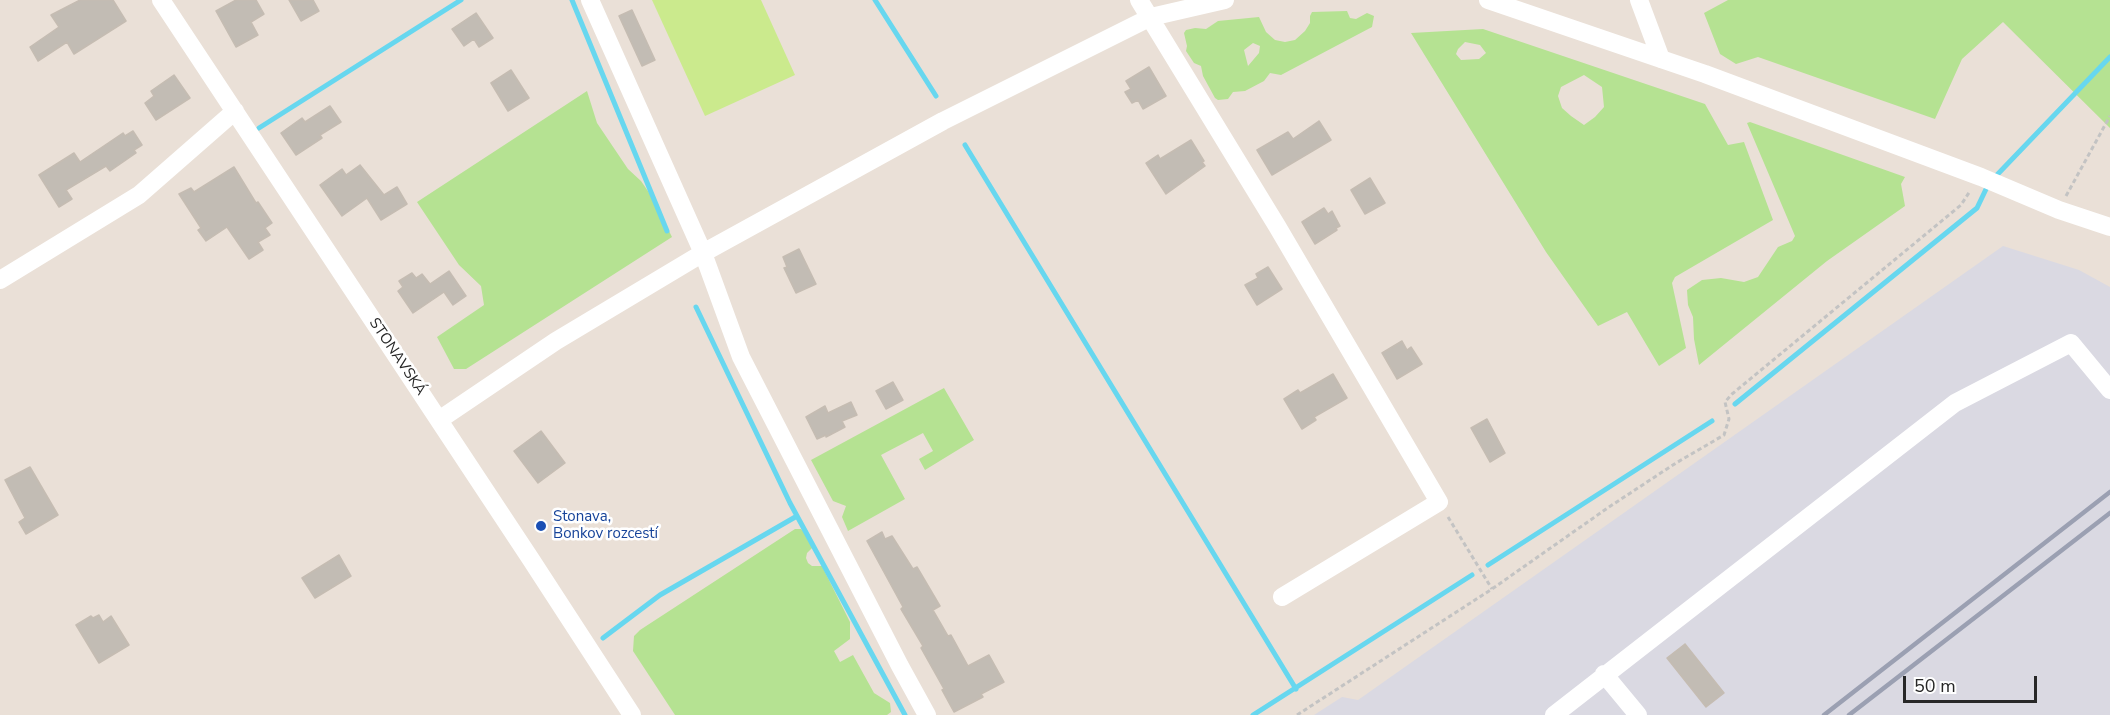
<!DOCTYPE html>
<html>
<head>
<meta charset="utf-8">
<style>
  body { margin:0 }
  #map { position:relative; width:2110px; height:715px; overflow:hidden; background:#eae0d7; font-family:"Nunito Sans",sans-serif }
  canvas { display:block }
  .scale { position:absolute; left:1903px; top:676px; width:134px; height:27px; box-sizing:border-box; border:3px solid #272727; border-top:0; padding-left:8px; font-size:18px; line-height:21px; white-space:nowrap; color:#272727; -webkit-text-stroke:4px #fff; paint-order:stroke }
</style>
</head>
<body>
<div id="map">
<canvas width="2110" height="715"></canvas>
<div class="scale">50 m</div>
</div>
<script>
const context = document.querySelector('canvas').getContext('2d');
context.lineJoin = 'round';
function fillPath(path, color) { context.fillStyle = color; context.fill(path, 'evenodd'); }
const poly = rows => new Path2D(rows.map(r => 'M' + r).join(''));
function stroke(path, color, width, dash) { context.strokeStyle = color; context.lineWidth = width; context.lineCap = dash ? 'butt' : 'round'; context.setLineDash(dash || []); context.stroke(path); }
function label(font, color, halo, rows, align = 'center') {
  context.font = font + ' "Nunito Sans",sans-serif'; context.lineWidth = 5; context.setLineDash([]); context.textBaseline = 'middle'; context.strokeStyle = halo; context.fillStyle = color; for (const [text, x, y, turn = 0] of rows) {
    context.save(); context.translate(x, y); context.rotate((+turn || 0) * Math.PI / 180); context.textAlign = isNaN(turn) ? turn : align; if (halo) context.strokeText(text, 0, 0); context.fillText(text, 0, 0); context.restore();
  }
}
const industrial = poly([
  [2003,246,2079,270,2110,287,2110,715,1314,715,1342,697,1358,700]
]);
const green = poly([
  [1728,0,2110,0,2110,128,2003,22,1962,59,1935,119,1758,57,1736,64,1720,54,1704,13],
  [1347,11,1350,18,1356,19,1367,13,1374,16,1372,27,1281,75,1270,73,1264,81,1245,91,1233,92,1228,99,1218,100,1215,98,1203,76,1201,66,1194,63,1186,51,1187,46,1184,33,1186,30,1195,28,1206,29,1218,21,1259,17,1266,32,1275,40,1285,42,1295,40,1305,31,1310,23,1310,16,1312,12],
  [1253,43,1260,46,1259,53,1248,66,1244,50],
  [1483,29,1705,104,1728,145,1744,142,1773,220,1675,277,1672,283,1686,348,1659,366,1627,312,1598,326,1546,252,1411,33],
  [1465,42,1480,45,1486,53,1479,59,1461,60,1456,54,1458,49],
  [1584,75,1602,87,1604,107,1595,117,1584,125,1571,116,1562,108,1558,96,1561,87],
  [587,91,597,123,628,169,641,181,652,197,672,237,466,369,454,369,437,337,484,305,481,286,459,265,417,202],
  [1750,122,1905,177,1901,184,1905,206,1827,261,1699,365,1694,339,1693,317,1688,305,1687,290,1702,280,1721,278,1744,282,1758,277,1778,247,1792,241,1795,236,1747,123],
  [944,388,974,440,925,470,919,459,933,451,923,433,881,455,905,499,848,531,842,517,846,506,833,501,811,460],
  [795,529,801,529,807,535,813,547,807,553,806,558,808,563,812,566,822,566,850,622,850,639,834,651,840,662,853,655,874,693,890,703,891,712,887,715,675,715,633,651,634,636,640,630]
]);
const pitch = poly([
  [652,0,761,0,795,75,705,116]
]);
const stream = poly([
  [572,0,667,231],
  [875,0,936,96],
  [259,128,461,0],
  [965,145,1296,689],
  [1994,178,2110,57],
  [696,307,790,503,905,715],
  [1735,404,1977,208,1988,185],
  [1488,565,1712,421],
  [603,638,660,595,797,516],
  [1253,715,1472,575]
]);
const building = poly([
  [80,0,113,0,126,21,74,54,67,42,38,61,30,47,59,27,51,15,80,0],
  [236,0,256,0,264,14,251,22,258,35,236,47,216,11,236,0],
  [289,0,313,0,319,11,301,21,289,0],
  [632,10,655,60,642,66,619,16,632,10],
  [476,13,493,38,479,47,474,39,464,46,452,29,476,13],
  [1149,67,1166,96,1143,109,1138,100,1132,103,1125,92,1131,89,1126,81,1149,67],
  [511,70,529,98,508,111,491,83,511,70],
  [174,75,190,98,156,120,145,103,154,96,151,91,174,75],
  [330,106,341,122,320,135,322,138,296,155,281,133,302,118,305,122,330,106],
  [1319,121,1331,140,1272,175,1257,150,1288,132,1293,139,1319,121],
  [133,131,142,145,134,150,136,153,110,171,106,166,66,190,72,199,59,207,39,175,74,153,80,162,123,133,125,136,133,131],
  [1191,140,1204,161,1202,162,1205,166,1166,194,1146,163,1158,155,1160,159,1191,140],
  [360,165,384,195,397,187,407,204,381,220,367,198,342,216,320,185,342,169,346,175,360,165],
  [234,167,256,203,258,202,272,223,265,228,270,235,258,242,263,250,249,259,227,227,206,241,198,230,201,228,179,194,191,188,194,192,234,167],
  [1370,178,1385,203,1365,214,1351,190,1370,178],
  [1324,208,1328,214,1332,211,1340,226,1336,228,1337,230,1315,244,1302,222,1324,208],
  [799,249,816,284,796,293,784,268,787,267,783,257,799,249],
  [1268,267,1282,289,1257,305,1245,285,1258,278,1256,274,1268,267],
  [449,271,466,296,453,305,444,292,413,313,398,291,403,287,399,281,412,273,416,278,422,274,430,284,449,271],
  [1402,341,1407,350,1411,347,1422,364,1397,379,1382,353,1402,341],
  [1333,374,1347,398,1314,417,1316,420,1302,429,1284,399,1298,390,1300,393,1333,374],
  [893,382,903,400,886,409,876,391,893,382],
  [851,402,857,415,842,421,845,427,826,437,826,435,817,439,806,417,825,406,828,413,851,402],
  [1487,419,1505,453,1490,462,1471,428,1487,419],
  [541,431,565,463,538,483,514,451,541,431],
  [30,467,58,515,26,534,19,522,25,518,5,480,30,467],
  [882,532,885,539,892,536,913,569,917,567,940,606,933,610,948,636,951,635,968,666,989,655,1004,682,981,694,983,697,954,712,942,690,944,689,921,648,923,646,901,609,903,607,867,541,882,532],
  [339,555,351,576,315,598,302,578,339,555],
  [99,615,103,622,111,616,129,645,99,663,76,625,91,616,93,618,99,615],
  [1685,644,1724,693,1706,707,1667,658,1685,644]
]);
const path = poly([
  [2066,196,2110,116],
  [1448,517,1492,589],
  [1297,715,1492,589,1609,507,1676,463,1724,435,1729,419,1725,402,1732,394,1961,205,1970,191]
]);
const minor = poly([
  [161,0,530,558,632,715],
  [590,0,703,253,741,357,900,666,927,715],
  [1139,0,1277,226,1439,502,1282,597],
  [1488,0,1705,74,1981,177,2059,210,2110,227],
  [1639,0,1661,59],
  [0,280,139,195,235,111],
  [439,420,556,341,703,253,943,121,1151,17,1225,0],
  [1604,674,1638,715],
  [1554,715,1955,403,2071,343,2110,390]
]);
const rail = poly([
  [1824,715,2110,492],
  [1849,715,2110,513]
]);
const markers = [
  [541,526,6,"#1a4fb4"]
];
const streetNames = [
  ["STONAVSKÁ",397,357,56]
];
const transitNames = [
  ["Stonava,",553,517],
  ["Bonkov rozcestí",553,534]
];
fillPath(industrial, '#dad9e2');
fillPath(green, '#b5e292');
fillPath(pitch, '#cbea8d');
stroke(stream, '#67d7ef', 5);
fillPath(building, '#c2bcb4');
stroke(building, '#c5bcb2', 1.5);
stroke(path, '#c3c3c3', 3, [4.5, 3]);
stroke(minor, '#fff', 18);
stroke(rail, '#9ba0b2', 4.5);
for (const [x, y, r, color] of markers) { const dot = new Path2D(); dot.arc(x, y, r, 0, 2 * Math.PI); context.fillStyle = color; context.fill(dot); stroke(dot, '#fff', 2); }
label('15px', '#272727', '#fff', streetNames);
label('15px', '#164399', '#fff', transitNames, 'left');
</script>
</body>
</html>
